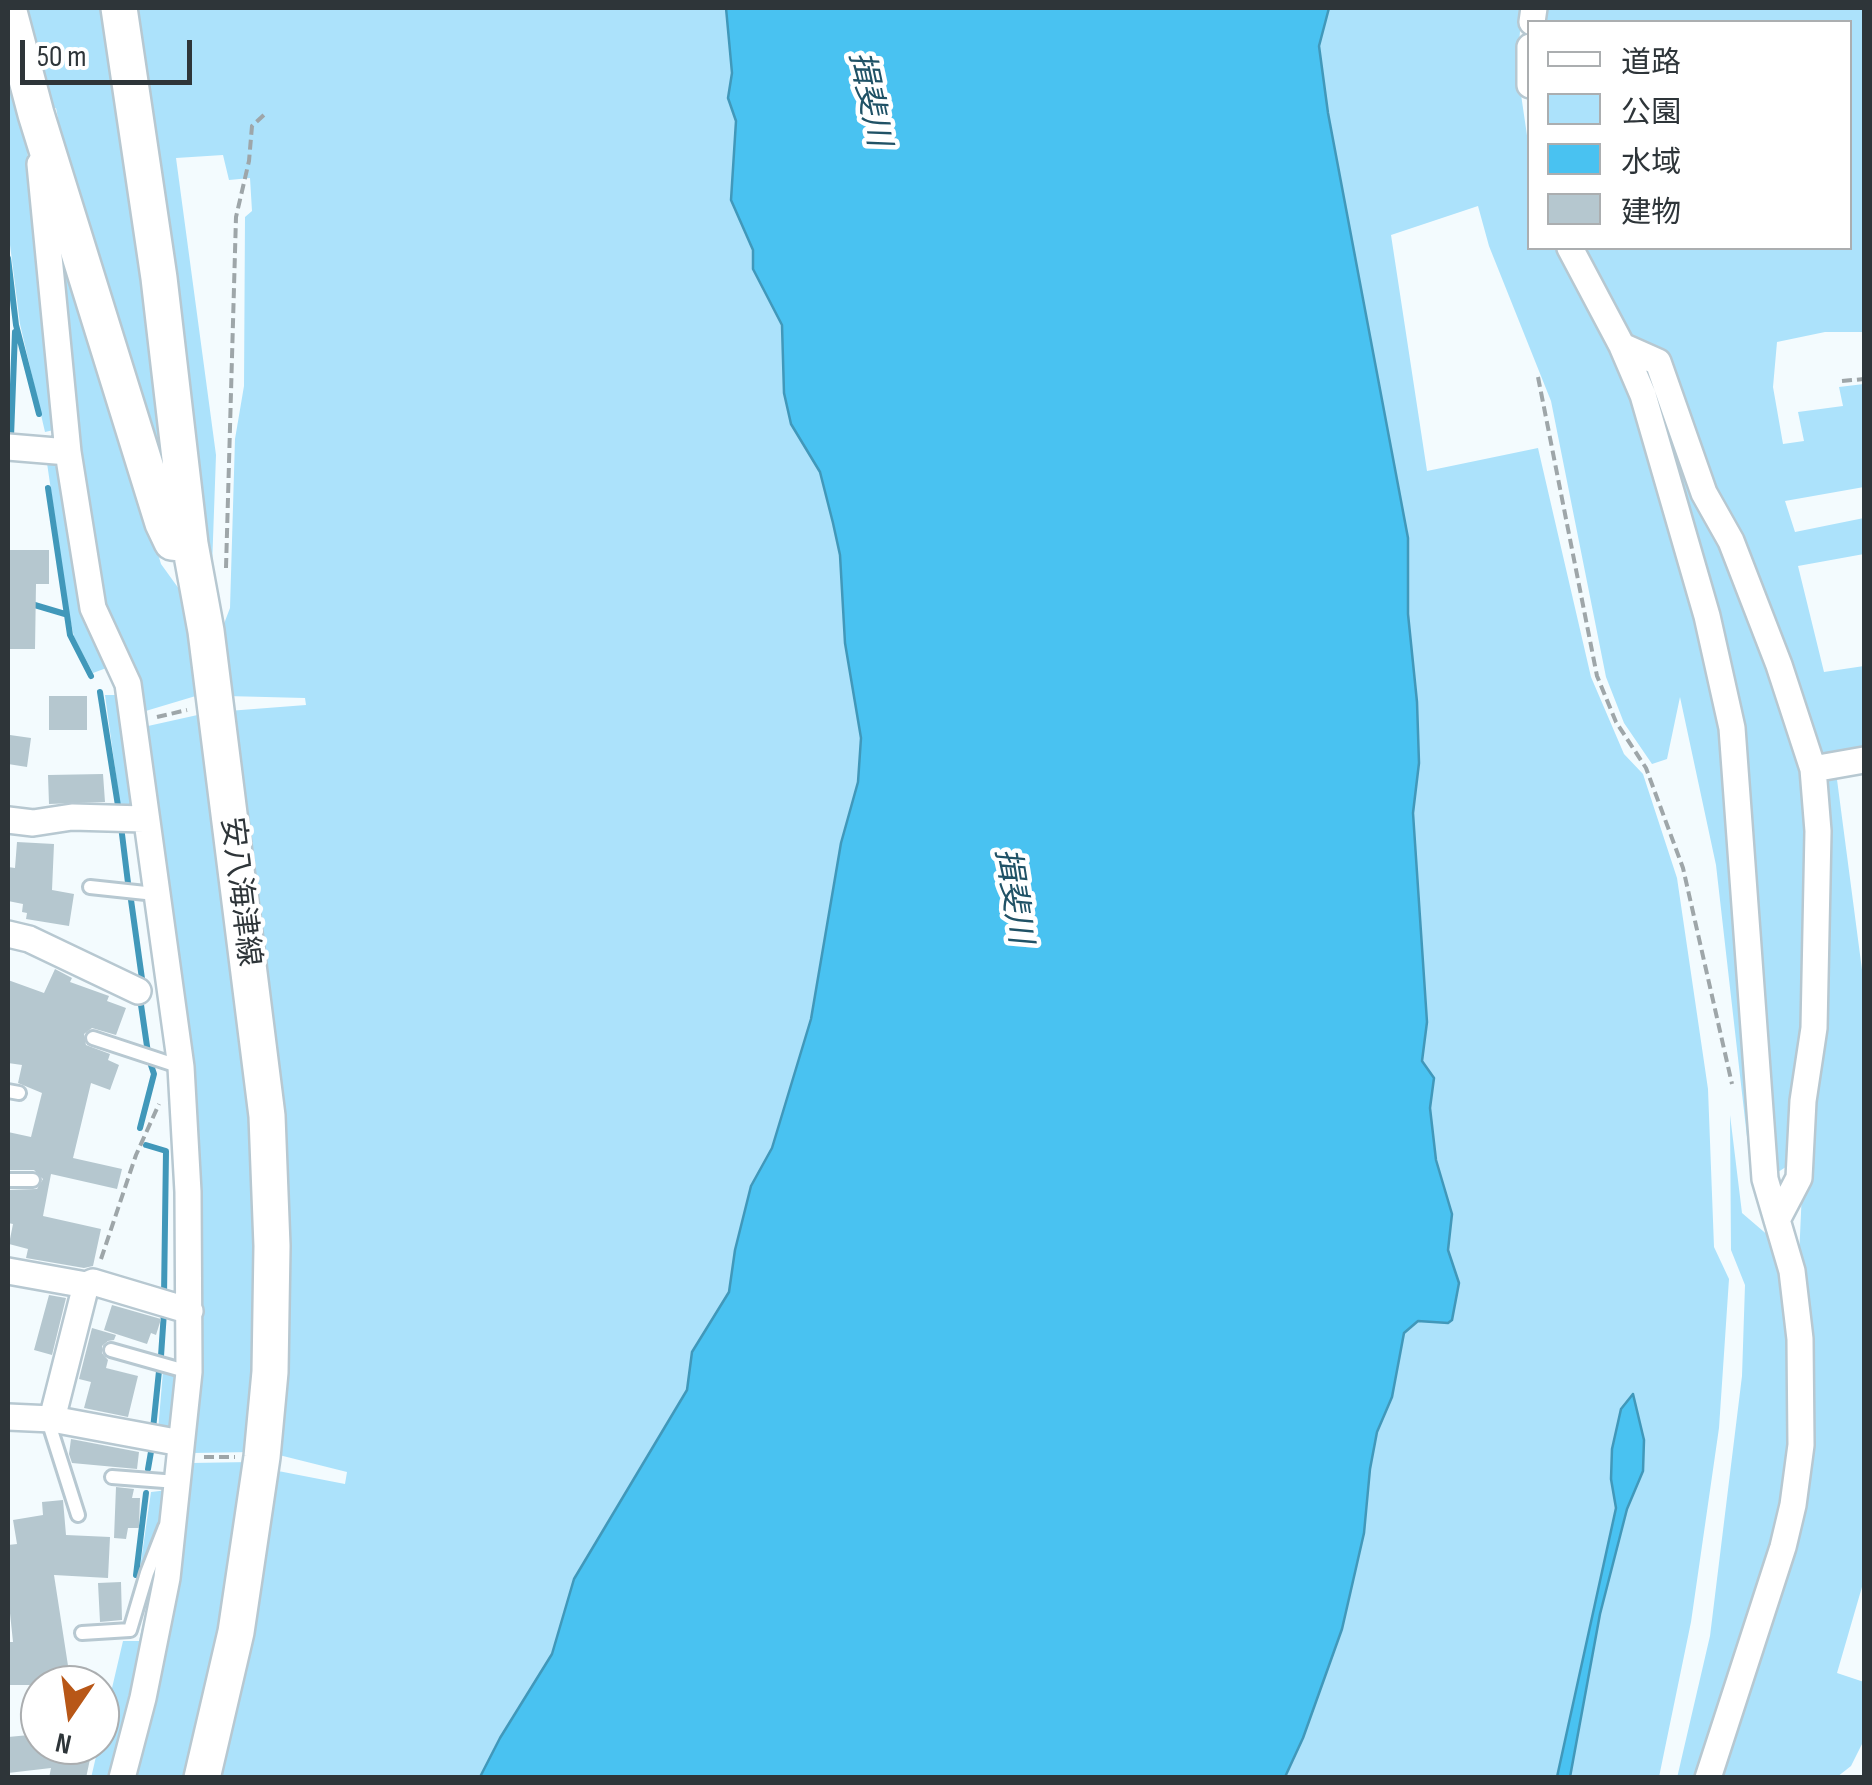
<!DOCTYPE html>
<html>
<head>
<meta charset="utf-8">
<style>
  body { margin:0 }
  #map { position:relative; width:1872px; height:1785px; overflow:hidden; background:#f3fbfe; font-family:"Sofia Sans Condensed","Noto Sans JP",sans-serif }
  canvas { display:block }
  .frame { position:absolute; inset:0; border:10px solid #2e3539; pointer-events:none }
  .legend { position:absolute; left:1527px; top:20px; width:325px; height:230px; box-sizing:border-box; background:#fff; border:2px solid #abaeb0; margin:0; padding:12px 18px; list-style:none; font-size:30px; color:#2e3539 }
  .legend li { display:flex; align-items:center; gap:20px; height:50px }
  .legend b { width:50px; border:2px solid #abaeb0 }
  .north { position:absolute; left:20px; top:1665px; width:100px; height:100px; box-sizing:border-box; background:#fff; border:2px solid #abaeb0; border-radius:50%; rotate:193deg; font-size:28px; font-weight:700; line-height:40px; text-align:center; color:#2e3539 }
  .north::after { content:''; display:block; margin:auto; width:35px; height:45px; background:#b85717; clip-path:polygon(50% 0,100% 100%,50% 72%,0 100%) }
  .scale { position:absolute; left:20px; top:40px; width:172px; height:45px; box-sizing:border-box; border:5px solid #2e3539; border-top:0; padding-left:12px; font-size:30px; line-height:35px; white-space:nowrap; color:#2e3539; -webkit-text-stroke:8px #fff; paint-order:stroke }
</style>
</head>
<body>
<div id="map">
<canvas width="1872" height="1785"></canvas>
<div class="frame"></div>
<ul class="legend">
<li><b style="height:12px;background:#fff"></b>道路</li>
<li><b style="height:28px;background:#ace2fb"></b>公園</li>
<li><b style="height:28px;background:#49c2f1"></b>水域</li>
<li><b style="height:28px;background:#b5c7cf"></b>建物</li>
</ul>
<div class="north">N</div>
<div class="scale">50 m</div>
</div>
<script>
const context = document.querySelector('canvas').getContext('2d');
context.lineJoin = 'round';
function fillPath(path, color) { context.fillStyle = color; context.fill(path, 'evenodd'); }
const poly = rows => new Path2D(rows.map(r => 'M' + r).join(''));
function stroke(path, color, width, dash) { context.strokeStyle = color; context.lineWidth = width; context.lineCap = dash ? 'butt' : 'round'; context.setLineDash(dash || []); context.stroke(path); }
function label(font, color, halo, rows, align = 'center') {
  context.font = font + ' "Sofia Sans Condensed","Noto Sans JP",sans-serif'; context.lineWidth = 9; context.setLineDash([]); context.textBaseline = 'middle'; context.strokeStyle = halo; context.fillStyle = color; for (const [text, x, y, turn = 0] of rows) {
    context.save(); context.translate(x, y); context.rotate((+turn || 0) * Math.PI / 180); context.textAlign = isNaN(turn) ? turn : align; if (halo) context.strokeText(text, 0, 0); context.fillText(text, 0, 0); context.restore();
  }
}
const green = poly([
  [19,8,108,8,178,531,68,170,56,108,47,109],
  [134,8,726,8,732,73,728,98,736,121,731,200,753,250,753,270,782,325,784,393,791,424,820,472,840,555,845,643,861,738,858,782,841,843,811,1019,772,1148,751,1186,735,1250,729,1292,692,1352,687,1390,574,1579,552,1654,500,1738,480,1777,216,1777,273,1470,345,1484,347,1472,275,1454,228,711,306,705,305,698,226,696,217,642,230,608,235,439,244,386,245,217,252,211,250,178,229,180,223,155,176,158,216,455,211,595],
  [1329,8,1522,8,1517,67,1530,156,1530,248,1560,248,1608,336,1633,398,1723,728,1754,1174,1751,1172,1716,865,1680,697,1667,759,1652,764,1624,723,1606,677,1551,401,1489,246,1478,206,1391,235,1427,471,1538,448,1591,677,1624,754,1643,774,1677,878,1708,1089,1714,1247,1729,1279,1719,1428,1691,1622,1659,1777,1570,1777,1600,1614,1627,1509,1643,1471,1644,1440,1632,1395,1621,1409,1612,1449,1611,1479,1616,1508,1557,1777,1285,1778,1303,1738,1377,1432,1392,1397,1404,1333,1418,1321,1448,1323,1459,1283,1448,1250,1452,1214,1436,1159,1430,1108,1434,1078,1422,1061,1427,1022,1413,813,1419,763,1417,702,1382,404,1328,113,1319,45],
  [1547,8,1864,8,1864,332,1825,332,1777,342,1773,387,1783,444,1804,441,1798,412,1843,406,1839,387,1864,384,1864,487,1785,501,1795,532,1864,518,1864,554,1798,566,1824,672,1864,666,1864,753,1820,756,1675,378,1624,333,1580,248,1850,248,1850,22,1544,22],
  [8,65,24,121,58,429,45,432,20,324,8,229],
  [51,196,161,564,187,600,199,695,139,713,102,609,48,201],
  [1646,365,1724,546,1804,771,1810,832,1807,1025,1792,1163,1775,1174,1742,727,1644,371],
  [62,461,109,667,93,673,74,637,69,614,47,463],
  [105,695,120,695,136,812,121,812],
  [202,714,254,1116,259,1243,251,1452,193,1453,197,1383,139,728],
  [1836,772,1864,985,1864,1580,1837,1673,1864,1682,1864,1740,1851,1766,1837,1777,1716,1778,1791,1553,1799,1258,1820,782],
  [1730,1115,1742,1213,1777,1243,1786,1277,1795,1446,1778,1545,1701,1777,1677,1778,1710,1636,1742,1376,1745,1285,1731,1250],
  [163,1371,178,1376,170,1435,158,1431],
  [250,1462,241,1529,189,1777,131,1778,191,1463],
  [168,1490,167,1510,157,1527,139,1575,151,1492],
  [161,1546,165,1546,115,1777,91,1778,123,1641,139,1641]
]);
const water = poly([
  [726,8,1329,8,1319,46,1328,113,1408,538,1408,614,1417,702,1419,763,1413,813,1427,1022,1422,1061,1434,1078,1430,1108,1436,1160,1452,1214,1448,1250,1459,1283,1452,1320,1448,1323,1418,1321,1404,1333,1392,1397,1377,1432,1370,1469,1364,1533,1342,1629,1303,1738,1285,1777,480,1777,500,1738,552,1654,574,1579,687,1390,692,1352,729,1292,735,1250,751,1186,772,1148,811,1019,841,843,858,782,861,738,845,643,840,555,833,523,820,472,791,424,784,393,782,325,753,269,753,250,731,200,736,121,728,98,732,73,726,8],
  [1633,1394,1644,1440,1643,1471,1627,1509,1600,1614,1570,1777,1557,1777,1616,1508,1611,1479,1612,1449,1621,1409,1633,1394]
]);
const stream = poly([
  [8,258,16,325,39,414],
  [9,437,11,437,15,332],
  [48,488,70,635,91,676],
  [28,603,65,614],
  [100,692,119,812],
  [121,826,128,883],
  [131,900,143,986],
  [140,998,148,1053],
  [140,1128,154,1074,151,1065],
  [146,1145,166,1151,164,1296],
  [161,1356,164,1312],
  [153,1429,159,1371],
  [148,1469,152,1446],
  [136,1575,146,1493]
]);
const building = poly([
  [8,550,49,550,49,584,36,584,35,649,8,649],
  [49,696,87,696,87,730,49,730],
  [10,735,31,738,27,767,8,764],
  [103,774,105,802,49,804,48,775],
  [17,842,54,844,52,890,74,894,69,926,26,919,27,913,22,912,23,904,8,901,8,867,15,868],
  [55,969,72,978,70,982,109,996,107,1001,126,1008,116,1035,92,1028,84,1034,86,1045,110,1054,108,1060,119,1065,110,1090,91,1083,73,1158,122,1169,117,1189,51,1174,43,1216,101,1229,93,1266,84,1268,26,1258,28,1249,9,1244,13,1224,8,1223,8,1190,37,1189,43,1179,34,1170,8,1170,8,1132,31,1137,42,1093,18,1083,22,1065,8,1063,8,980,44,993],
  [49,1295,66,1298,52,1355,34,1350],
  [112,1305,161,1319,156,1335,151,1333,147,1344,104,1330],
  [92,1328,116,1335,114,1340,108,1341,102,1346,102,1353,108,1360,106,1368,138,1376,128,1417,84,1408,91,1382,79,1379],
  [71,1439,139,1452,137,1469,72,1463,69,1454],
  [116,1487,134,1489,132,1498,140,1498,139,1528,128,1528,126,1539,114,1538],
  [63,1500,66,1535,110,1537,108,1578,54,1575,71,1685,8,1685,8,1642,13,1642,8,1594,8,1545,17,1544,13,1520,43,1515,42,1502],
  [121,1582,122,1620,100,1622,98,1583],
  [40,1734,40,1745,93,1745,86,1778,49,1778,51,1768,8,1773,8,1737]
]);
const path = poly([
  [1538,377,1597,676,1616,722,1646,768,1683,868,1732,1084],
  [1842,381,1864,379],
  [226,568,236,217,249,161,252,126,267,112],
  [157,717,187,710],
  [101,1259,136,1155,159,1104],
  [204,1457,235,1457]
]);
const lane = poly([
  [90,887,155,894],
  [93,1038,181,1067],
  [8,1091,19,1093],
  [8,1180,33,1180],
  [111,1350,189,1372],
  [52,1419,51,1430,78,1515],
  [112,1477,177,1482],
  [82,1633,130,1630,147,1573,165,1527]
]);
const street = poly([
  [1532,22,1534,8],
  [1530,47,1530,85],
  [40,164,68,452,93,608,128,684,181,1067,188,1192,189,1372,167,1578,143,1698,122,1778],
  [1570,248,1622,346,1643,395,1707,616,1732,728,1765,1179,1792,1271,1800,1339,1801,1445,1793,1505,1783,1547,1708,1778],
  [1622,346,1658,362,1704,493,1731,541,1779,665,1813,769,1818,831,1814,1028,1803,1101,1799,1178,1777,1220],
  [8,447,68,452],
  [1813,769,1864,760],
  [8,820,33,823,72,817,144,819],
  [8,934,29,939,138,991],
  [8,1271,86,1285,93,1282,190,1311],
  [8,1417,52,1419,181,1443],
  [52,1419,86,1285]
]);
const secondary = poly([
  [8,8,36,114,163,523,172,542,190,544],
  [119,8,159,278,190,544,206,631,267,1116,272,1246,270,1372,262,1457,236,1632,202,1778]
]);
const streetNames = [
  ["安八海津線",239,892,83]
];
const waterNames = [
  ["揖斐川",868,99,78],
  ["揖斐川",1012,896,81]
];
fillPath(green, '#ace2fb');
fillPath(water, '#49c2f1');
stroke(water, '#4198ba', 2.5);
stroke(stream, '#4198ba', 6);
fillPath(building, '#b5c7cf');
stroke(lane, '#b7c8d1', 18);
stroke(street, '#b7c8d1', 30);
stroke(secondary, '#b7c8d1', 40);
stroke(path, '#9ea6a9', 4, [10, 5]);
stroke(lane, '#fff', 12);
stroke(street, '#fff', 25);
stroke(secondary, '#fff', 35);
label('30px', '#2e3539', '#fff', streetNames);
label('italic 32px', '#205266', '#fff', waterNames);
</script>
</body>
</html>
